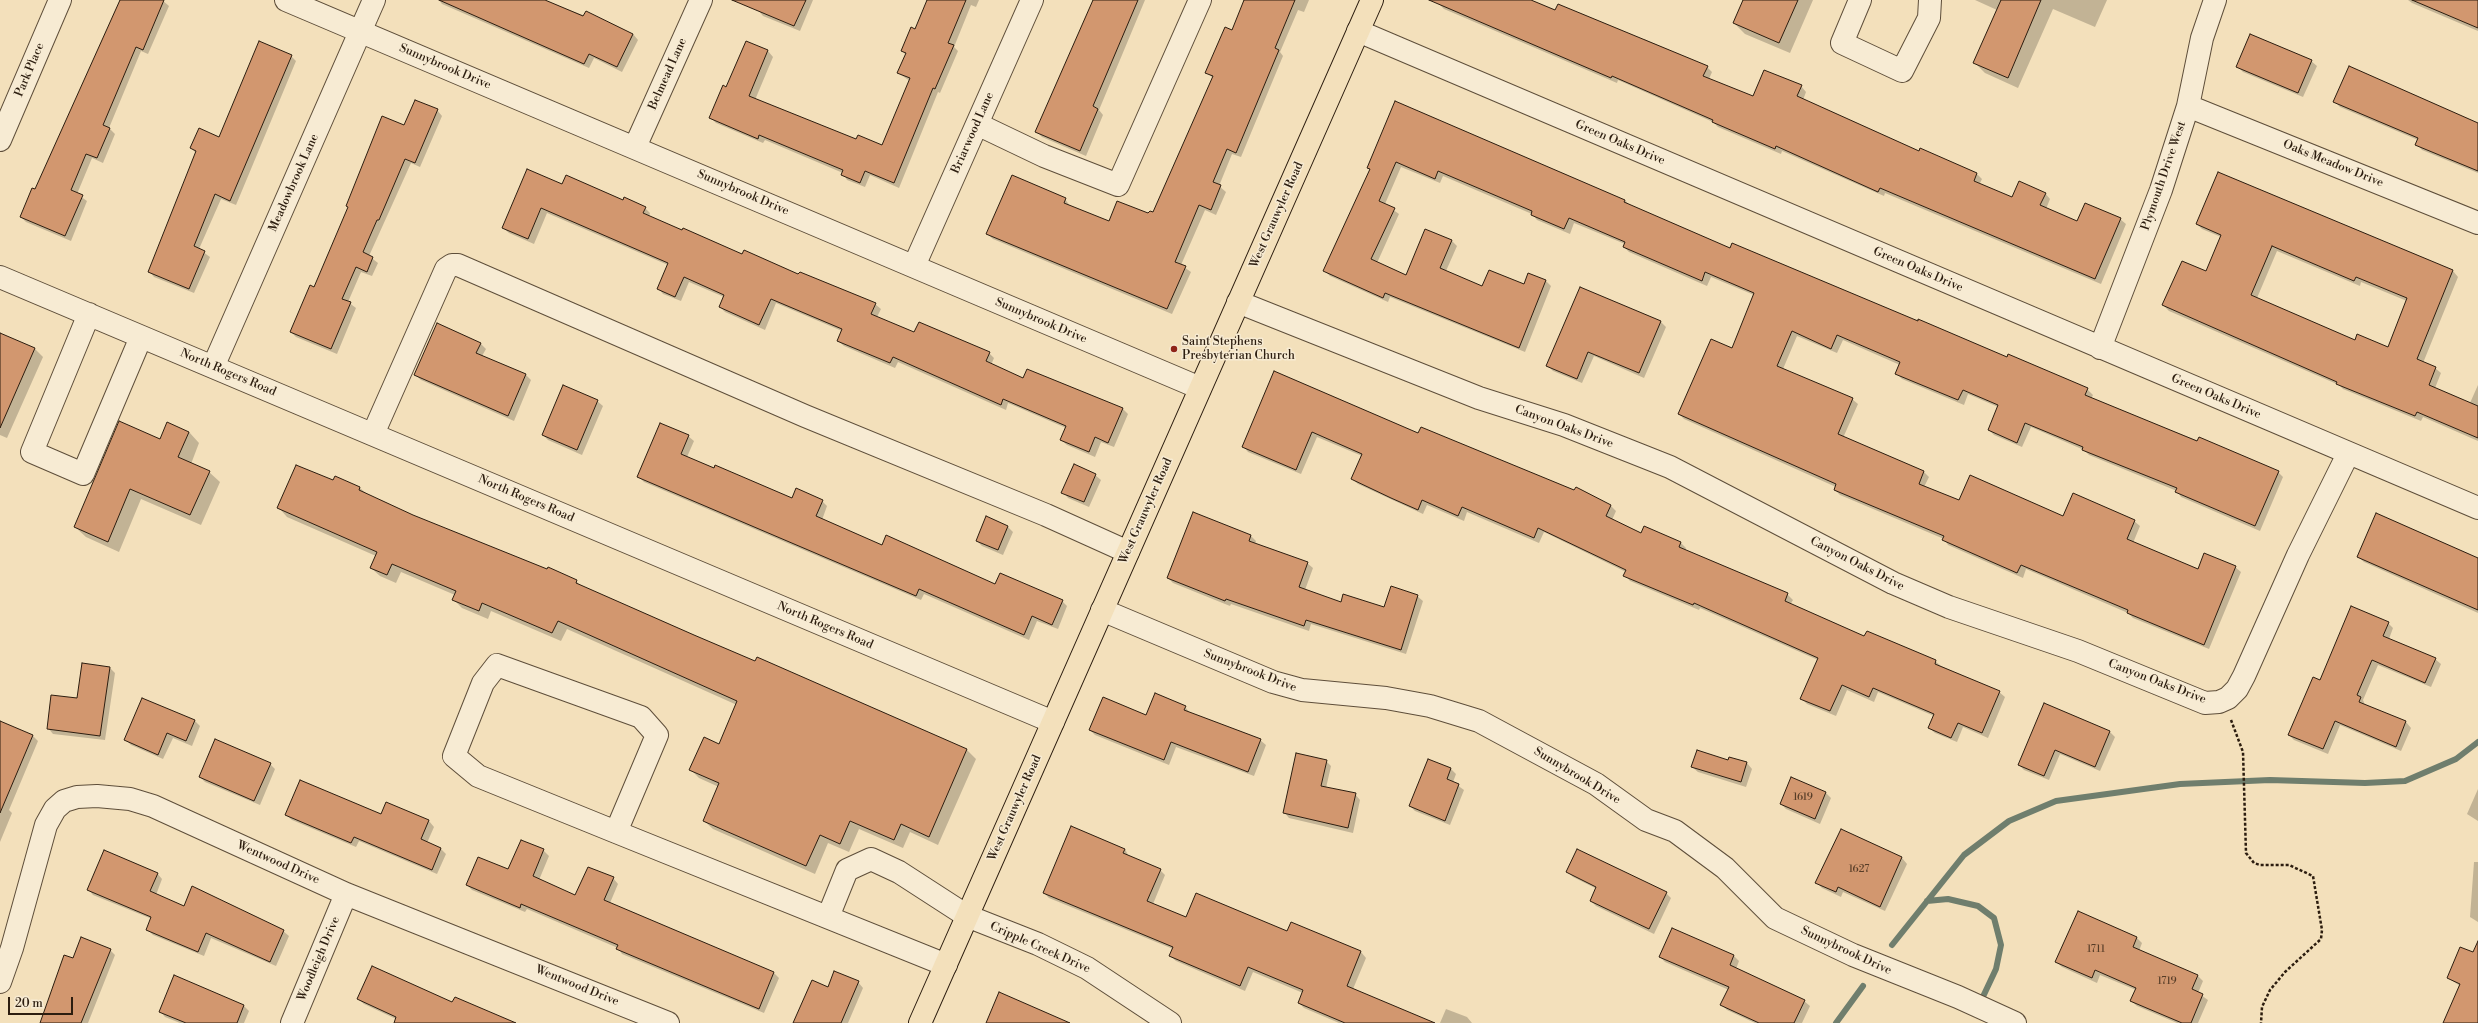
<!DOCTYPE html>
<html>
<head>
<meta charset="utf-8">
<style>
  body { margin:0 }
  #map { position:relative; width:2478px; height:1023px; overflow:hidden; background:#f3e0bb; font-family:"Libre Bodoni",serif }
  canvas { display:block }
  .scale { position:absolute; left:8px; top:997px; width:65px; height:18px; box-sizing:border-box; border:2px solid #2c1d0f; border-top:0; padding-left:5px; font-size:12px; line-height:14px; white-space:nowrap; color:#2c1d0f; -webkit-text-stroke:3px #f7ebd3; paint-order:stroke }
</style>
</head>
<body>
<div id="map">
<canvas width="2478" height="1023"></canvas>
<div class="scale">20 m</div>
</div>
<script>
const context = document.querySelector('canvas').getContext('2d');
context.lineJoin = 'round';
function fillPath(path, color) { context.fillStyle = color; context.fill(path, 'evenodd'); }
const poly = rows => new Path2D(rows.map(r => 'M' + r).join(''));
function stroke(path, color, width, dash) { context.strokeStyle = color; context.lineWidth = width; context.lineCap = dash ? 'butt' : 'round'; context.setLineDash(dash || []); context.stroke(path); }
function label(font, color, halo, rows, align = 'center') {
  context.font = font + ' "Libre Bodoni",serif'; context.lineWidth = 3; context.setLineDash([]); context.textBaseline = 'middle'; context.strokeStyle = halo; context.fillStyle = color; for (const [text, x, y, turn = 0] of rows) {
    context.save(); context.translate(x, y); context.rotate((+turn || 0) * Math.PI / 180); context.textAlign = isNaN(turn) ? turn : align; if (halo) context.strokeText(text, 0, 0); context.fillText(text, 0, 0); context.restore();
  }
}
const shadow = poly([
  [120,0,162,0,169,6,148,54,141,51,109,128,115,134,103,163,92,158,77,194,87,201,71,241,26,222,21,217,36,190],
  [439,0,543,0,633,34,638,40,622,72,594,58,589,68,442,4],
  [763,0,813,0,800,31,763,16,758,10],
  [929,0,979,0,976,7,971,5,954,47,958,51,940,93,938,92,899,188,870,175,865,187,847,180,843,173,765,140,763,143,716,123,711,118,727,88,746,42,768,51,773,57,755,100,856,141,882,146,910,81,898,73,906,55,902,51,916,30],
  [1094,0,1145,0,1099,110,1103,115,1086,156,1042,137,1037,132],
  [1246,0,1309,0,1304,12,1298,10,1280,52,1283,56,1241,157,1232,154,1219,186,1226,192,1216,215,1205,210,1181,265,1191,272,1172,314,993,239,987,234,1065,199,1070,206,1110,222,1153,213,1213,78,1207,73,1232,31],
  [1440,0,1528,0,1643,42,1644,39,1707,67,1712,72,1709,79,1754,98,1801,86,1806,92,1803,100,1919,152,1976,173,1982,179,1979,185,2013,199,2045,193,2050,199,2046,209,2078,222,2120,219,2126,224,2101,284,1885,193,1884,196,1782,151,1781,154,1718,127,1713,122,1618,80,1617,83,1444,9,1439,4],
  [1744,0,1813,0,1790,53,1745,34,1734,23],
  [1975,0,2107,0,2095,27,2053,9,2018,88,1985,73,1975,63,1997,10],
  [2408,0,2478,0,2478,31,2412,3],
  [291,56,296,61,236,205,221,199,199,249,210,257,194,293,154,277,149,271,196,153,191,148,219,138],
  [2311,61,2317,66,2303,97,2243,72,2237,66],
  [2335,102,2478,124,2478,173,2422,150,2417,144,2418,140,2340,107],
  [1396,103,1625,200,1630,206,1730,249,2087,389,2093,395,2091,399,2278,472,2283,477,2260,531,2181,497,2177,491,2089,455,2084,450,2031,427,2022,447,1994,435,1989,430,1998,407,1968,394,1964,405,1902,379,1896,373,1900,365,1843,340,1837,353,1797,336,1783,369,1852,399,1858,404,1843,438,1924,472,1929,477,1924,487,1960,502,2064,517,2134,521,2140,526,2133,543,2199,570,2235,567,2241,572,2209,649,2133,618,2128,613,2026,569,2023,578,1948,545,1944,539,1840,495,1835,490,1836,487,1684,419,1679,414,1732,349,1754,295,1711,277,1707,286,1629,252,1624,247,1625,244,1574,223,1570,234,1537,220,1532,214,1443,176,1440,183,1401,167,1385,204,1399,214,1377,263,1406,276,1426,230,1452,241,1457,246,1446,271,1483,287,1525,285,1529,274,1546,281,1551,286,1525,352,1390,297,1388,302,1330,276,1325,271,1370,170,1368,168],
  [437,110,442,116,420,167,411,163,369,256,378,263,372,276,361,272,348,302,356,308,337,354,296,337,291,332,404,126],
  [2218,173,2453,271,2458,277,2423,363,2435,368,2441,373,2435,388,2470,403,2478,385,2478,441,2423,417,2421,421,2343,389,2339,385,2169,311,2163,305,2206,273,2221,237,2202,229,2197,224],
  [2277,251,2360,286,2361,282,2407,301,2388,348,2355,341,2257,298],
  [563,185,645,208,650,213,649,217,743,255,875,304,881,309,877,317,915,334,989,353,994,358,991,365,1024,379,1123,409,1128,414,1114,447,1101,442,1095,457,1067,445,1061,440,1066,428,1008,403,1006,410,898,362,895,368,844,346,838,341,842,331,776,303,765,330,725,312,720,307,724,297,689,282,681,301,663,294,658,288,668,265,547,213,534,244,509,233,503,228],
  [1581,288,1661,322,1666,327,1644,378,1594,356,1582,383,1553,371,1548,366],
  [0,334,35,349,43,357,7,438,0,435],
  [480,343,486,349,482,356,526,375,531,380,514,421,421,380,415,375],
  [1275,373,1419,435,1575,491,1576,489,1611,506,1616,511,1612,520,1642,534,1681,543,1686,548,1685,551,1787,594,1793,600,1790,605,1865,637,1935,661,1941,666,1999,692,2005,697,1988,738,1963,727,1957,742,1935,733,1929,728,1934,716,1878,692,1874,702,1847,690,1836,716,1807,704,1802,699,1818,660,1700,608,1699,610,1630,581,1625,575,1626,572,1544,532,1539,543,1467,512,1464,521,1427,505,1423,514,1358,484,1352,479,1362,456,1317,437,1301,474,1248,452,1243,446],
  [597,401,603,406,582,455,548,440,543,435],
  [189,432,199,443,191,464,209,472,220,482,201,525,141,499,119,552,86,537,75,527,160,440],
  [688,436,694,441,687,457,792,500,822,501,827,506,822,520,883,546,996,586,1062,601,1067,606,1058,629,1037,621,1029,640,924,594,921,600,644,482,639,477],
  [1095,475,1101,480,1089,507,1068,498,1063,492],
  [336,477,360,488,368,495,413,516,576,581,581,586,756,662,757,658,967,750,976,759,938,845,910,832,903,848,859,829,849,852,828,843,815,874,713,829,704,821,719,787,699,778,691,770,719,745,737,705,567,629,561,641,491,611,488,619,462,608,453,599,455,595,401,572,396,583,380,576,371,568,376,556,287,517,279,508,334,482],
  [1194,513,1251,536,1256,541,1255,544,1307,563,1313,568,1305,590,1341,603,1385,608,1417,596,1423,601,1406,654,1311,624,1309,631,1231,604,1230,606,1173,583,1168,578],
  [2377,514,2478,558,2478,613,2364,562,2358,557],
  [987,518,1008,527,1013,532,1003,555,982,546,977,541],
  [2388,623,2393,628,2389,639,2435,659,2441,664,2431,687,2378,665,2363,700,2365,705,2406,722,2411,728,2401,751,2340,725,2328,754,2294,740,2289,735,2321,681],
  [83,664,110,668,115,673,105,740,53,734,48,728,78,700],
  [143,699,195,721,200,726,192,746,173,738,163,759,131,745,126,740],
  [2044,704,2110,732,2115,737,2100,771,2060,754,2049,780,2024,770,2019,765],
  [1185,707,1190,713,1260,740,1266,745,1254,776,1176,747,1169,765,1095,735,1090,730],
  [0,722,33,736,38,741,9,810,12,813,0,842],
  [1730,758,1747,763,1752,769,1746,787,1698,772,1692,767,1728,761],
  [1428,760,1451,769,1456,774,1453,782,1464,790,1450,825,1415,811,1410,806],
  [1326,761,1331,766,1326,788,1355,794,1360,800,1353,833,1289,818,1284,812],
  [270,764,275,769,260,805,205,782,200,777],
  [1792,779,1826,793,1831,798,1820,824,1786,809,1781,804],
  [2478,789,2478,821,2467,814],
  [387,804,429,821,434,827,427,843,440,848,446,854,437,874,359,841,356,847,292,820,286,815,382,816],
  [1072,827,1125,849,1129,857,1160,870,1165,875,1153,904,1186,919,1287,933,1291,923,1361,952,1366,958,1353,989,1432,1023,1339,1023,1304,1008,1299,1003,1303,993,1253,972,1245,991,1176,961,1170,956,1173,949,1049,898,1044,893],
  [1841,830,1902,858,1907,864,1885,911,1843,892,1841,897,1822,888,1817,883],
  [543,850,549,856,539,880,576,896,613,878,618,884,610,903,774,973,779,978,764,1013,622,954,618,948,527,909,525,912,472,890,467,885,509,870],
  [2474,862,2478,862,2478,922,2470,917],
  [1568,872,1666,893,1671,898,1654,934,1596,906,1591,901,1597,889,1573,877],
  [157,873,162,879,156,895,184,907,283,931,289,936,276,966,211,938,204,956,153,935,147,929,152,919,93,895,88,889],
  [2078,912,2137,938,2142,943,2139,951,2198,976,2203,981,2198,993,2208,1000,2198,1023,2177,1023,2137,1006,2131,1001,2136,990,2100,975,2097,983,2062,967,2056,962],
  [110,950,115,955,88,1023,41,1023,55,990,52,988,65,956,74,959],
  [2478,955,2478,1023,2444,1023,2460,986,2448,978],
  [1734,956,1739,961,1736,969,1804,1001,1810,1006,1802,1023,1755,1023,1727,1010,1722,1005,1729,990,1665,962,1660,957],
  [858,982,863,988,848,1023,795,1023,828,988],
  [358,999,453,1004,510,1023,395,1023,396,1019,364,1004],
  [244,1006,249,1011,244,1023,180,1023,165,1017,160,1011],
  [1446,1009,1467,1017,1472,1023,1440,1023]
]);
const stream = poly([
  [1927,901,1948,899,1978,906,1994,918,2001,945,1996,969,1980,1003],
  [1892,945,1964,855,2009,821,2056,801,2180,784,2270,780,2365,783,2405,781,2456,759,2478,742],
  [1836,1023,1863,986]
]);
const building = poly([
  [120,0,164,0,143,50,136,47,103,125,110,128,97,158,86,154,71,190,83,195,65,236,20,217,32,188,35,189,120,0],
  [439,0,545,0,583,16,586,11,633,34,617,67,589,54,584,64,439,0],
  [732,0,806,0,794,26,732,0],
  [927,0,966,0,948,43,954,45,935,89,933,88,894,183,865,171,860,183,841,175,843,170,759,135,758,139,709,118,723,85,726,87,746,41,768,50,749,96,856,139,858,135,882,145,910,78,897,73,906,53,901,51,911,27,915,29,927,0],
  [1093,0,1138,0,1093,106,1098,109,1080,151,1035,132,1093,0],
  [1244,0,1295,0,1275,48,1279,50,1236,153,1227,149,1213,182,1221,185,1211,210,1199,205,1175,262,1186,266,1167,309,986,234,1012,175,1066,198,1064,203,1109,221,1117,201,1148,213,1150,211,1153,212,1213,76,1205,73,1225,27,1232,30,1244,0],
  [1429,0,1531,0,1555,10,1558,4,1708,66,1703,76,1753,96,1764,70,1802,85,1797,96,1919,151,1920,148,1977,173,1974,181,2012,197,2019,181,2046,193,2040,205,2077,221,2085,203,2121,218,2095,279,1880,188,1878,192,1776,146,1775,149,1712,122,1713,120,1612,76,1611,78,1429,0],
  [1743,0,1798,0,1779,43,1733,23,1743,0],
  [2001,0,2041,0,2008,78,1973,63,2001,0],
  [2412,0,2478,0,2478,28,2412,0],
  [2250,34,2312,60,2298,93,2236,67,2250,34],
  [259,41,292,55,230,201,215,194,194,246,205,251,189,289,148,272,196,151,190,148,199,128,219,137,259,41],
  [2349,66,2478,123,2478,171,2415,145,2418,138,2333,102,2349,66],
  [415,100,438,109,415,163,405,159,379,220,377,220,363,252,373,257,367,272,356,267,342,299,351,302,331,349,290,332,310,285,314,287,348,207,346,206,382,116,404,125,415,100],
  [1395,101,1625,200,1624,202,1730,248,1732,243,1918,321,1918,319,2007,357,2008,354,2088,388,2085,395,2197,441,2199,437,2279,471,2255,526,2175,492,2177,488,2082,450,2083,447,2025,423,2017,443,1988,430,1998,405,1963,390,1958,400,1895,374,1900,362,1837,335,1831,349,1792,331,1777,366,1853,398,1838,434,1924,471,1919,484,1959,500,1970,475,2063,516,2073,493,2135,520,2127,539,2198,569,2204,553,2236,566,2204,645,2127,613,2128,610,2021,565,2017,573,1942,540,1944,536,1834,490,1836,484,1678,414,1711,339,1732,348,1754,293,1705,272,1702,281,1623,247,1625,242,1569,218,1564,229,1531,215,1532,211,1438,171,1435,179,1396,162,1379,201,1395,208,1371,259,1406,275,1425,229,1452,240,1440,268,1482,286,1489,270,1524,284,1528,273,1546,280,1519,348,1385,293,1383,298,1323,271,1370,169,1367,168,1395,101],
  [527,169,562,184,566,175,623,200,624,197,646,207,643,213,682,230,683,228,742,254,744,250,798,274,800,272,876,303,871,314,914,332,919,322,990,352,986,361,1023,378,1027,369,1123,408,1108,443,1095,437,1089,452,1060,440,1066,426,1003,399,1001,405,893,357,890,363,837,341,842,329,771,299,759,325,719,307,724,295,684,277,675,297,657,289,668,263,541,208,528,239,502,228,527,169],
  [2218,172,2453,270,2417,359,2436,367,2429,385,2478,406,2478,438,2417,412,2415,416,2336,384,2337,382,2162,305,2182,261,2206,271,2221,235,2196,224,2218,172],
  [2272,246,2354,281,2356,277,2407,298,2388,347,2357,334,2355,340,2251,295,2272,246],
  [1580,287,1661,321,1639,373,1588,352,1577,379,1546,366,1580,287],
  [437,323,481,343,476,353,526,374,508,416,414,375,437,323],
  [0,333,35,348,0,428,0,333],
  [1274,371,1418,433,1421,427,1574,490,1576,487,1611,505,1606,516,1641,533,1644,526,1681,542,1679,547,1788,593,1785,601,1864,636,1867,631,1936,660,1935,664,2000,691,1982,733,1958,723,1951,738,1928,728,1934,714,1873,688,1869,697,1842,685,1830,711,1800,699,1818,658,1694,603,1693,605,1623,576,1626,570,1538,528,1534,538,1462,507,1458,516,1422,500,1418,510,1391,498,1351,479,1362,454,1312,432,1296,470,1242,447,1274,371],
  [563,385,598,400,577,450,542,435,563,385],
  [119,421,160,439,167,422,189,432,178,457,210,471,190,515,130,489,108,542,74,527,119,421],
  [660,423,689,435,681,454,714,468,715,465,792,498,796,488,823,500,816,516,882,545,886,535,995,584,1000,573,1063,600,1052,625,1032,616,1024,635,919,589,916,596,637,477,660,423],
  [1074,464,1096,474,1084,502,1061,493,1074,464],
  [296,465,333,480,335,476,360,487,359,490,413,515,547,569,548,567,577,580,576,583,694,635,755,661,757,657,967,749,929,837,901,824,894,840,850,821,840,844,820,835,806,866,703,821,719,783,689,770,704,737,719,744,737,701,558,621,552,633,482,603,479,611,452,600,456,591,392,564,387,575,370,568,377,552,277,508,296,465],
  [1193,512,1251,535,1249,541,1308,562,1299,587,1341,602,1343,594,1384,607,1391,586,1418,595,1401,650,1306,620,1304,626,1226,599,1225,601,1167,578,1193,512],
  [2376,513,2478,558,2478,610,2357,557,2376,513],
  [986,516,1008,526,998,550,976,541,986,516],
  [2351,606,2389,622,2383,636,2436,658,2425,683,2372,660,2357,695,2361,697,2359,702,2406,721,2396,747,2335,721,2323,749,2288,735,2313,677,2320,680,2351,606],
  [82,663,110,667,100,736,47,729,51,695,77,698,82,663],
  [1155,693,1186,706,1184,710,1261,739,1248,772,1171,742,1164,760,1089,730,1103,697,1146,715,1155,693],
  [142,698,195,720,186,741,167,733,158,755,124,740,142,698],
  [2044,703,2110,731,2095,767,2055,750,2044,776,2018,765,2044,703],
  [0,721,33,735,0,813,0,721],
  [215,739,271,763,254,801,199,777,215,739],
  [1697,750,1728,760,1729,757,1747,762,1741,782,1691,767,1697,750],
  [1296,753,1327,760,1321,786,1356,793,1348,828,1283,813,1296,753],
  [1428,759,1451,768,1447,779,1459,784,1445,821,1409,806,1428,759],
  [1791,777,1826,792,1815,819,1780,804,1791,777],
  [300,780,381,814,386,802,429,820,421,839,441,848,432,870,354,837,351,843,285,815,300,780],
  [1071,826,1125,849,1123,853,1161,869,1147,901,1186,917,1196,893,1287,931,1291,922,1361,951,1347,986,1435,1023,1345,1023,1298,1003,1303,990,1248,967,1240,986,1169,956,1173,947,1043,893,1071,826],
  [1841,829,1902,857,1880,907,1838,887,1836,892,1815,883,1841,829],
  [521,840,544,849,533,876,575,895,588,867,614,877,604,900,774,972,759,1009,616,949,618,945,521,904,520,908,466,885,478,857,508,869,521,840],
  [1577,849,1667,892,1649,929,1590,901,1596,887,1566,872,1577,849],
  [104,850,158,873,150,891,184,906,192,886,284,930,270,962,206,933,198,952,146,930,151,917,87,890,104,850],
  [2078,911,2137,937,2133,947,2198,975,2192,989,2203,994,2191,1023,2182,1023,2130,1001,2136,988,2095,970,2092,978,2055,962,2078,911],
  [1672,928,1734,955,1730,965,1805,1000,1794,1023,1759,1023,1720,1005,1729,987,1659,957,1672,928],
  [81,937,111,949,81,1023,40,1023,64,955,73,958,81,937],
  [2478,941,2478,1023,2443,1023,2460,984,2447,978,2460,947,2473,952,2478,941],
  [372,966,452,1002,455,997,516,1023,394,1023,396,1017,357,999,372,966],
  [834,971,859,981,841,1023,793,1023,812,980,828,987,834,971],
  [174,975,244,1005,237,1023,186,1023,159,1012,174,975],
  [999,992,1070,1023,986,1023,999,992]
]);
const path = poly([
  [2231,720,2243,752,2246,853,2254,863,2260,865,2289,865,2313,876,2322,930,2321,939,2285,972,2270,990,2262,1007,2261,1023]
]);
const minor = poly([
  [286,0,1200,388],
  [1860,0,1842,43,1902,71,1929,18,1930,0],
  [1358,31,2478,508],
  [2188,106,2478,223],
  [977,124,1044,156,1118,185,1200,0],
  [0,140,60,0],
  [635,147,701,0],
  [914,266,1032,0],
  [0,277,1053,722],
  [1238,302,1479,398,1564,425,1670,467,1893,583,1949,607,2078,651,2205,703,2219,702,2228,698,2237,689,2244,676,2298,555,2348,454],
  [89,314,32,452,83,474,141,337],
  [2100,348,2161,190,2188,106,2202,38,2215,0],
  [213,367,374,0],
  [373,434,446,269,452,265,458,265,805,416,1046,515,1128,552],
  [1102,610,1273,682,1302,690,1386,698,1430,706,1479,721,1596,784,1646,820,1675,831,1725,868,1775,918,1853,955,1958,997,2015,1023],
  [616,832,657,735,641,717,497,665,483,683,454,756,478,776,616,832,946,965],
  [828,917,847,870,871,859,899,872,967,916,1038,944,1087,968,1170,1023],
  [0,982,12,948,46,825,55,809,64,801,77,797,97,796,130,799,153,806,346,894,668,1023],
  [292,1023,346,894]
]);
const major = poly([
  [920,1023,1372,0]
]);
const markers = [
  [1174,349,4,"#8f2418"]
];
const numberNames = [
  ["1619",1803,798],
  ["1627",1859,870],
  ["1711",2096,950],
  ["1719",2167,982]
];
const streetNames = [
  ["Sunnybrook Drive",445,67,23],
  ["Park Place",30,70,-67],
  ["Belmead Lane",668,74,-66],
  ["Briarwood Lane",973,133,-66],
  ["Green Oaks Drive",1620,143,23],
  ["Oaks Meadow Drive",2333,164,22],
  ["Plymouth Drive West",2164,176,-71],
  ["Meadowbrook Lane",294,183,-66],
  ["Sunnybrook Drive",743,193,23],
  ["West Grauwyler Road",1277,215,-66],
  ["Green Oaks Drive",1918,270,23],
  ["Sunnybrook Drive",1041,321,23],
  ["North Rogers Road",228,373,23],
  ["Green Oaks Drive",2216,397,23],
  ["Canyon Oaks Drive",1564,427,20],
  ["North Rogers Road",526,499,23],
  ["West Grauwyler Road",1146,511,-66],
  ["Canyon Oaks Drive",1857,564,27],
  ["North Rogers Road",825,626,23],
  ["Sunnybrook Drive",1250,671,21],
  ["Canyon Oaks Drive",2157,682,21],
  ["Sunnybrook Drive",1577,776,31],
  ["West Grauwyler Road",1015,808,-66],
  ["Wentwood Drive",278,863,24],
  ["Cripple Creek Drive",1040,948,24],
  ["Sunnybrook Drive",1846,951,25],
  ["Woodleigh Drive",319,959,-67],
  ["Wentwood Drive",577,986,22]
];
const poiNames = [
  ["Saint Stephens",1182,342],
  ["Presbyterian Church",1182,356]
];
fillPath(shadow, '#0003');
stroke(stream, '#6f7e6d', 6);
fillPath(building, '#d2976f');
stroke(building, '#2c1d0f', 1);
stroke(minor, '#5e4e3a', 24);
stroke(major, '#2c1d0f', 24);
stroke(path, '#2c1d0f', 2.5, [3, 2]);
stroke(minor, '#f7ebd3', 22);
stroke(major, '#f3e0bb', 22);
for (const [x, y, r, color] of markers) { const dot = new Path2D(); dot.arc(x, y, r, 0, 2 * Math.PI); context.fillStyle = color; context.fill(dot); stroke(dot, '#f7ebd3', 1.5); }
label('10px', '#563c27', null, numberNames);
label('12px', '#2c1d0f', '#f7ebd3', streetNames);
label('12px', '#2c1d0f', '#f7ebd3', poiNames, 'left');
</script>
</body>
</html>
